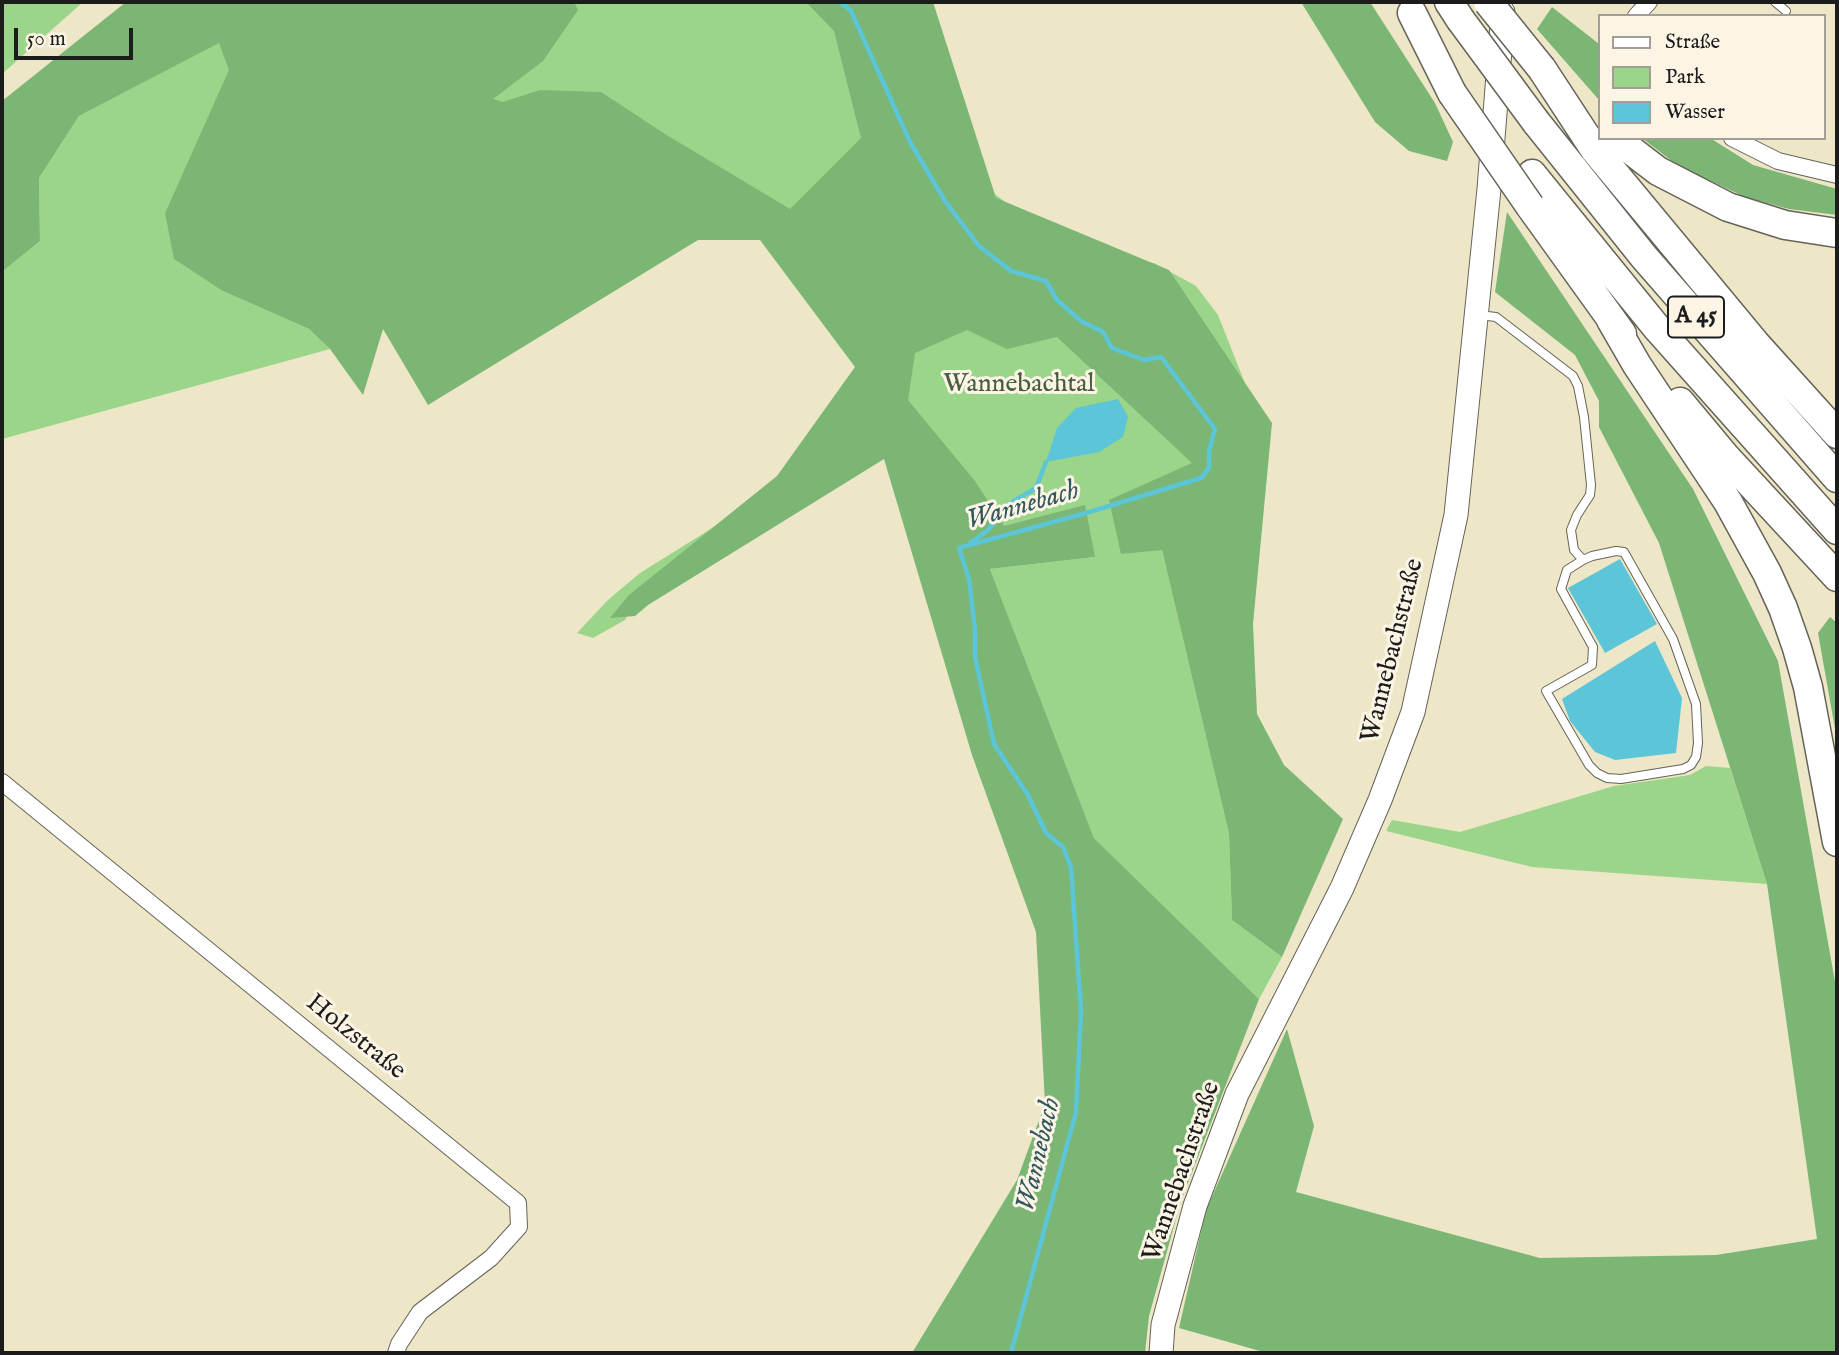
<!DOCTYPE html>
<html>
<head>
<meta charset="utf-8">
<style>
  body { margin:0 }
  #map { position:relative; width:1839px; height:1355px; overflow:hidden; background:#ede6c7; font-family:"IM FELL English",serif }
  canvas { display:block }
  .frame { position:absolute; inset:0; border:4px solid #1c1c1c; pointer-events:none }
  .legend { position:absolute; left:1598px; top:14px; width:228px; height:126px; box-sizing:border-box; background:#fcf5e5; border:2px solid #a29e95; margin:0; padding:9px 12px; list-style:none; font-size:21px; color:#1c1c1c }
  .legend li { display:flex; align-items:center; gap:14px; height:35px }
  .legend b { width:35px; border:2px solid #a29e95 }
  .scale { position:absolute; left:14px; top:28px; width:119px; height:32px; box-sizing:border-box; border:4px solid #1c1c1c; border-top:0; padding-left:9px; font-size:21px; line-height:24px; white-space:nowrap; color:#1c1c1c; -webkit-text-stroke:5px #fcf5e5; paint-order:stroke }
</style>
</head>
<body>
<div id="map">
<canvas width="1839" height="1355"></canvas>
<div class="frame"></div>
<ul class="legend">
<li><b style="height:9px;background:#fff"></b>Straße</li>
<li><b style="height:19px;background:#9ad589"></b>Park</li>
<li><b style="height:19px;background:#5cc5d8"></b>Wasser</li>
</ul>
<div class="scale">50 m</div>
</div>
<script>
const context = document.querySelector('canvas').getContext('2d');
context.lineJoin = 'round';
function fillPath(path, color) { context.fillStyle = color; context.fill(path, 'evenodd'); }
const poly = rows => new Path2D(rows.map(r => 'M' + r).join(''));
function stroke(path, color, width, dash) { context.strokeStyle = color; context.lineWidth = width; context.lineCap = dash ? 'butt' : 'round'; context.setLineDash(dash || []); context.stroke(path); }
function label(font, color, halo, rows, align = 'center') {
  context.font = font + ' "IM FELL English",serif'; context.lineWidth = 6; context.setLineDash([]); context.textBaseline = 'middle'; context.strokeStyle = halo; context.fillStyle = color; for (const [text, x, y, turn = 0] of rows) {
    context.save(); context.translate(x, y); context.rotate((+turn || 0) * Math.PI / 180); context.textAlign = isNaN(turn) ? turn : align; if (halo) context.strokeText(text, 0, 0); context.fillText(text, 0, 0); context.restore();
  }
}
const green = poly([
  [5,2,83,2,2,74,2,3],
  [558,2,923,2,988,189,1084,261,1154,263,1196,286,1218,315,1265,434,1162,550,1229,834,1232,920,1282,957,1259,999,1094,838,990,569,1095,557,966,549,890,449,633,605,625,620,593,638,577,633,608,600,640,573,717,525,782,475,861,372,786,236,303,212],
  [220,42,230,70,165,213,223,291,309,329,330,349,2,439,2,272,40,241,39,178,79,116],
  [1706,766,1730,768,1767,884,1532,867,1386,831,1392,820,1460,832,1614,786,1690,775]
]);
const forest = poly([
  [126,2,574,2,578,10,543,61,493,99,503,102,540,90,601,92,665,134,790,209,861,138,834,31,806,2,933,2,996,198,1169,270,1272,423,1253,624,1257,714,1284,765,1343,819,1282,957,1232,920,1229,834,1162,550,1121,554,1109,500,1192,463,1057,337,1007,349,967,330,915,353,908,400,975,481,1004,526,1085,505,1095,557,990,569,1094,838,1259,999,1181,1201,1149,1316,1145,1353,912,1353,1017,1180,1045,1104,1036,932,972,755,884,459,648,605,635,616,610,618,629,595,777,476,855,367,760,240,698,240,428,405,383,329,363,395,330,349,309,329,223,291,174,259,165,213,229,70,219,43,79,116,39,178,40,241,2,272,2,101],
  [1301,2,1370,2,1435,103,1453,142,1447,161,1409,151,1375,122],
  [1552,7,1599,44,1599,100,1537,29],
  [1642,138,1710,138,1753,165,1837,189,1837,215,1789,209,1745,197,1677,165],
  [1507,212,1693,489,1778,661,1837,993,1837,1353,1267,1353,1179,1328,1206,1210,1287,1029,1314,1126,1296,1192,1540,1258,1716,1255,1817,1239,1767,884,1659,543,1599,427,1599,401,1575,355,1495,292],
  [1830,617,1837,623,1837,740,1818,633]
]);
const water = poly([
  [1118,399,1128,417,1123,437,1099,452,1046,462,1057,428,1076,408],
  [1620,559,1657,624,1605,653,1568,588],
  [1655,641,1682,698,1676,753,1615,760,1595,752,1570,721,1562,699]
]);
const stream = poly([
  [840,2,851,11,910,142,945,201,979,246,1011,271,1046,281,1057,300,1081,321,1103,332,1112,348,1144,360,1161,357,1215,429,1209,451,1209,468,1201,478,1086,513,959,548,969,579,975,629,975,657,994,744,1028,795,1046,833,1063,847,1071,867,1081,1011,1076,1112,1011,1353],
  [970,543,987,531,1009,504,1036,488,1046,462]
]);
const service = poly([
  [1775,2,1786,11],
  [1479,315,1496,317,1573,376,1578,386,1584,417,1591,485,1590,495,1577,515,1571,530,1574,550,1583,560,1567,570,1561,589,1593,647,1592,665,1546,691,1589,765,1597,773,1607,778,1621,779,1683,769,1691,765,1696,757,1698,743,1696,704,1673,639,1624,552,1616,551,1592,556,1583,560]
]);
const minor = poly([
  [1636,16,1649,2],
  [1732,138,1778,161,1837,175],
  [2,782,518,1203,519,1227,491,1258,420,1312,399,1344,396,1353]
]);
const secondary = poly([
  [1161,1353,1163,1325,1195,1206,1237,1094,1342,888,1380,800,1413,712,1456,515,1489,189,1503,12]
]);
const motorway = poly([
  [1449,2,1460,19],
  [1412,13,1452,93],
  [1542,69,1595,150,1755,343,1837,434],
  [1536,122,1644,257,1837,478],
  [1615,138,1658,171,1728,207,1785,225,1837,233],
  [1532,174,1657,328,1837,530],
  [1530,206,1622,334],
  [1611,320,1637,365,1728,502,1767,573,1783,608,1797,648,1808,687,1837,842],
  [1680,402,1725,456,1837,577]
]);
const motorwayBridge = poly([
  [1488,2,1542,69],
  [1460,19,1536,122],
  [1452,93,1530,206]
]);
const shields = [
  [1696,317,56]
];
const shieldNames = [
  ["A 45",1696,317]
];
const parkNames = [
  ["Wannebachtal",1019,386]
];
const streetNames = [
  ["Wannebachstraße",1394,651,-76],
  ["Holzstraße",355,1038,39],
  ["Wannebachstraße",1183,1172,-71]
];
const waterNames = [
  ["Wannebach",1023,507,-16],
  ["Wannebach",1040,1155,-77]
];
fillPath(green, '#9ad589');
fillPath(forest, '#7bb675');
fillPath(water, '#5cc5d8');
stroke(stream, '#5cc5d8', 4.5);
stroke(service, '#656358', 10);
stroke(minor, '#656358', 18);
stroke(secondary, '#656358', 25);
stroke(motorway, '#656358', 31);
stroke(service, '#fff', 8);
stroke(minor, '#fff', 16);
stroke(secondary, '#fff', 23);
stroke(motorway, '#fff', 28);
stroke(motorwayBridge, '#656358', 31, []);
stroke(motorwayBridge, '#fff', 28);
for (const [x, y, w] of shields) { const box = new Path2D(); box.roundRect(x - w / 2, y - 20.5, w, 41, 5); context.fillStyle = '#fcf5e5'; context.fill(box); stroke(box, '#1c1c1c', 2); }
label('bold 24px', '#1c1c1c', null, shieldNames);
label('26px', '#485d42', '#fcf5e5', parkNames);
label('26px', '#1c1c1c', '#fcf5e5', streetNames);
label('italic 28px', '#32575e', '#fcf5e5', waterNames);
</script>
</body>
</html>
